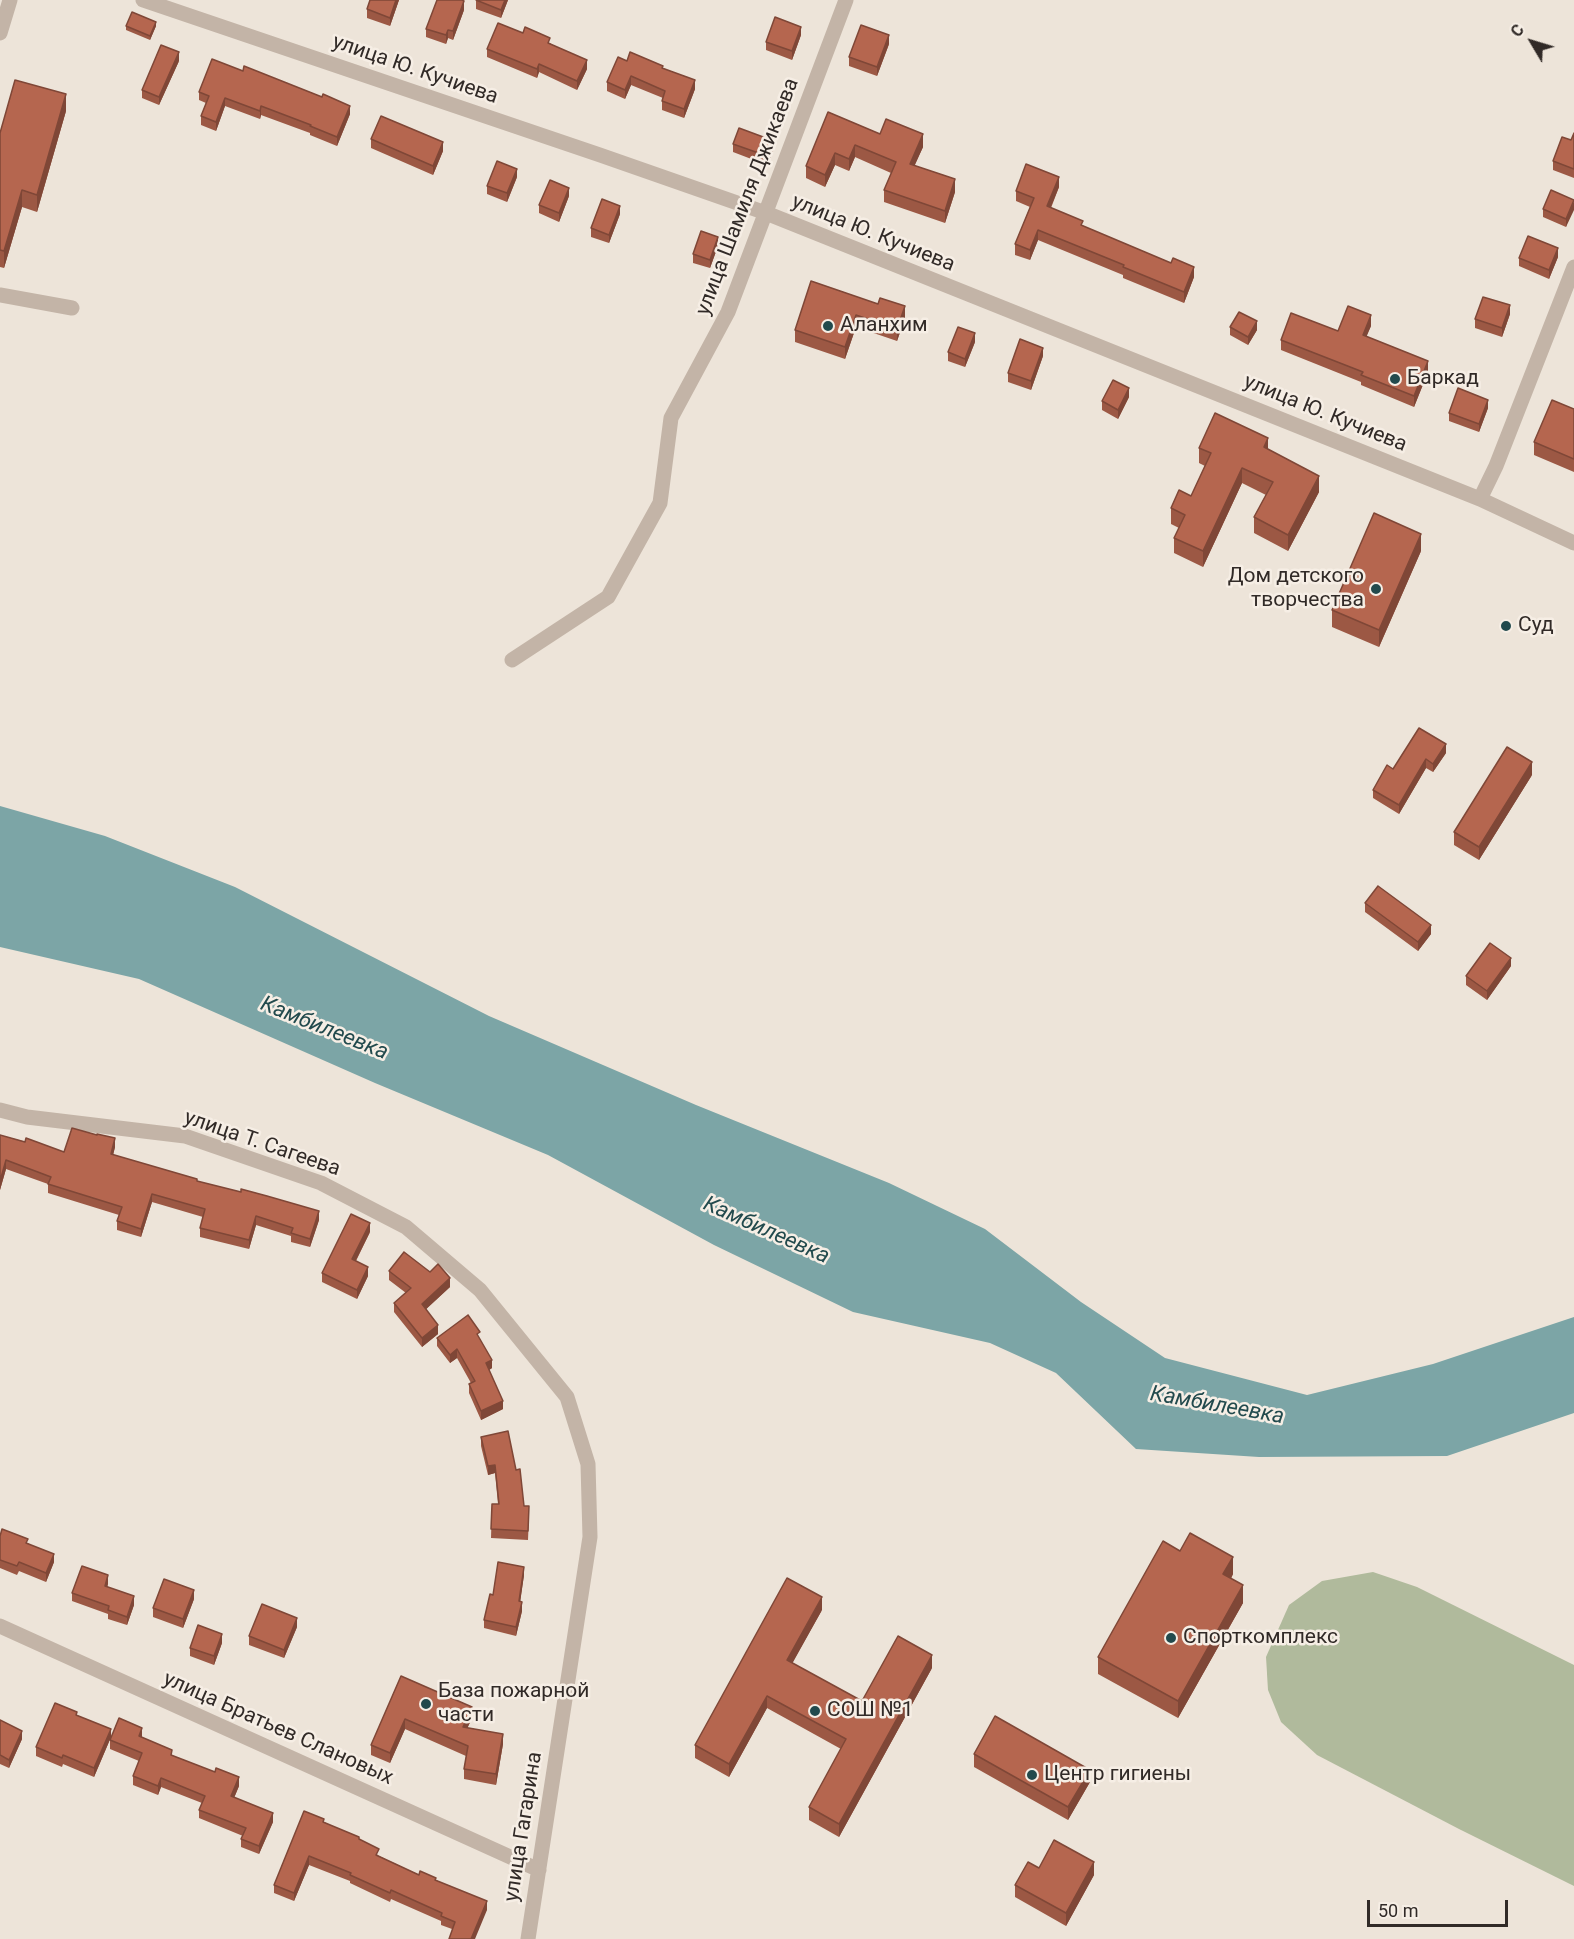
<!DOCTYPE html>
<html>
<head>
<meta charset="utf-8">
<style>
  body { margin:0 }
  #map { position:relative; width:1574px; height:1939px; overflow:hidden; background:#ede4d9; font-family:Roboto,sans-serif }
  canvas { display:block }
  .north { position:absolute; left:1502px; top:12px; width:60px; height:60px; -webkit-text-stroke:4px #f6eee5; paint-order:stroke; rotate:308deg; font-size:16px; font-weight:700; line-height:24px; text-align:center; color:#312a27 }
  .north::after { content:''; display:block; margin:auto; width:21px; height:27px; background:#312a27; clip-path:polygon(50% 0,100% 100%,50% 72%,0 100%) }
  .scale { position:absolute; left:1367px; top:1900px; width:141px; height:27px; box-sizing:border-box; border:3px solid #312a27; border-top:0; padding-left:8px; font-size:18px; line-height:21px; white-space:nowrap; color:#312a27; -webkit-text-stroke:4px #f6eee5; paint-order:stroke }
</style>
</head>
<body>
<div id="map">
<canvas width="1574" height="1939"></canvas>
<div class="north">С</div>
<div class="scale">50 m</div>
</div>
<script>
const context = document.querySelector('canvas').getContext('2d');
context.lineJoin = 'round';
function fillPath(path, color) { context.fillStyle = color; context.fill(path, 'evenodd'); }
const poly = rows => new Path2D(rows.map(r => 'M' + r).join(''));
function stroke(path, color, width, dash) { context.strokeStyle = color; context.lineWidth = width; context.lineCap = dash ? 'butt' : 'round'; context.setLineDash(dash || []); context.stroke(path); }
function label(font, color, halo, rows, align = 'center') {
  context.font = font + ' Roboto,sans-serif'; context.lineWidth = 5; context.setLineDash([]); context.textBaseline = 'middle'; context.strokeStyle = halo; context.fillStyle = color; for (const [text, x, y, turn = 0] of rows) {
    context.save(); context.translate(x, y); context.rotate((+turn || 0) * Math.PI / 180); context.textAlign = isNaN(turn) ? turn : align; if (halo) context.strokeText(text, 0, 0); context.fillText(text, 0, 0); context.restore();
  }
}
const green = poly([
  [1373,1572,1417,1587,1574,1665,1574,1886,1459,1829,1317,1755,1281,1722,1268,1690,1266,1657,1289,1605,1322,1581]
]);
const water = poly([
  [0,806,105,836,235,887,489,1016,696,1105,889,1183,985,1229,1081,1302,1165,1358,1307,1395,1433,1364,1574,1317,1574,1413,1447,1456,1259,1457,1136,1449,1056,1373,990,1343,853,1312,714,1245,548,1155,375,1083,139,979,0,947]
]);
const minor = poly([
  [143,0,600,155,766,213,1480,499,1574,543],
  [0,33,10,0],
  [0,295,72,308],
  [1480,499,1496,466,1574,267],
  [512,660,608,597,660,503,671,418,728,312,846,0],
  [0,1110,27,1117,185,1136,321,1183,406,1227,480,1290,567,1397,588,1464,590,1537,528,1939],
  [0,1626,539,1870]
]);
const wall = poly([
  [370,0,399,0,390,26,367,18,367,9],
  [476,0,508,0,501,18,476,9],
  [464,10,453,40,448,38,446,44,426,37,426,29],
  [126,26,156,26,150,40,126,30],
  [523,33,550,43,587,69,577,90,539,72,537,78,487,57,487,49],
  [801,35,792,60,766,50,766,42],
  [889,44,877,76,849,66,849,57],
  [179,61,159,105,142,98,142,90],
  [627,61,663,68,695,89,684,118,662,110,662,101,663,98,631,85,625,99,607,91,607,82],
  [199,92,350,114,337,146,310,135,310,133,261,115,260,119,225,106,216,131,201,125,201,116,206,103,199,100],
  [66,111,37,212,22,207,4,268,0,267,0,133],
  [828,112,880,134,923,147,914,166,955,192,945,223,884,202,884,190,891,173,855,157,849,171,835,165,825,187,806,178,806,166],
  [1574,133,1574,178,1553,170,1553,161,1571,140],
  [371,139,443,151,433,175,371,148],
  [733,144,774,149,767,165,733,152],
  [517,177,507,202,487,194,487,186],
  [1059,187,1051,208,1083,226,1194,277,1184,303,1123,278,1123,275,1038,240,1030,260,1015,255,1015,244,1030,207,1016,201,1016,191],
  [569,196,559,222,539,213,539,205],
  [1574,200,1566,227,1543,217,1543,209],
  [620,214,609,243,591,237,591,228],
  [718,246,710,268,693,263,693,254],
  [1558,257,1549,279,1519,266,1519,258],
  [811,281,905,318,897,341,856,327,845,359,795,342,795,330],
  [1510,314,1502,337,1475,328,1475,319],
  [1371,326,1366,336,1428,372,1414,407,1361,385,1361,382,1281,350,1281,340],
  [1230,327,1257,330,1248,345,1230,335],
  [975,342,965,367,948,361,948,352],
  [1043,356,1031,390,1008,382,1008,373],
  [1129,397,1118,419,1102,410,1102,401],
  [1488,408,1479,432,1449,421,1449,413],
  [1574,409,1574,472,1534,455,1534,442],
  [1199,448,1268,449,1319,492,1288,551,1254,533,1254,517,1266,495,1242,483,1203,567,1174,553,1174,538,1179,528,1171,524,1171,508,1191,496,1205,466,1199,463],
  [1421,551,1379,647,1332,627,1332,610],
  [1446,753,1433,772,1426,768,1399,814,1373,798,1373,790,1393,769],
  [1532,775,1479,860,1454,845,1454,832],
  [1365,903,1431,934,1418,951,1365,912],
  [1511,966,1487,1000,1466,985,1466,976],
  [0,1135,64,1152,97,1135,115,1147,113,1155,319,1220,310,1247,291,1242,291,1236,256,1225,249,1249,200,1237,200,1228,203,1217,152,1202,141,1237,117,1230,117,1221,119,1215,48,1193,48,1184,6,1169,0,1190],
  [370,1232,356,1261,368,1276,357,1299,322,1282,322,1273],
  [389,1271,450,1287,426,1309,438,1334,422,1347,394,1312,394,1303,406,1293,389,1280],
  [437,1338,480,1339,492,1368,489,1370,503,1409,481,1420,469,1393,469,1384,471,1383,457,1358,450,1363,437,1346],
  [481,1437,529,1515,528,1540,491,1538,492,1504,498,1504,495,1473,488,1475,481,1446],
  [0,1536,28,1543,54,1562,46,1582,19,1571,17,1575,0,1568],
  [1180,1551,1233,1574,1231,1579,1243,1603,1178,1718,1098,1674,1098,1657],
  [524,1575,520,1602,522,1611,516,1636,484,1628,484,1620,493,1595],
  [108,1584,107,1587,134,1605,127,1625,108,1619,108,1614,72,1601,72,1593],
  [194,1599,183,1628,153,1617,153,1608],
  [822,1610,792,1663,862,1701,932,1668,839,1837,809,1820,809,1807,841,1749,767,1708,729,1777,695,1758,695,1745],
  [297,1627,284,1658,249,1645,249,1636],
  [222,1643,214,1665,190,1656,190,1648],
  [401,1676,472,1718,467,1728,503,1744,496,1785,464,1779,464,1769,466,1756,405,1729,390,1763,371,1755,371,1745],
  [77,1715,111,1737,94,1777,63,1764,62,1767,36,1756,36,1747],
  [0,1720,22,1739,9,1768,0,1764],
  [142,1736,142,1738,172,1756,239,1786,234,1798,273,1822,259,1854,241,1847,241,1839,243,1836,199,1818,199,1810,202,1803,161,1787,158,1795,133,1785,133,1776,139,1761,110,1749,110,1740],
  [974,1754,1090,1782,1068,1820,974,1767],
  [324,1822,359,1839,379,1856,419,1875,436,1880,487,1910,452,1929,441,1925,441,1921,391,1899,390,1902,350,1883,350,1881,309,1865,294,1901,274,1893,274,1885],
  [1039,1868,1094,1875,1066,1926,1015,1897,1015,1885]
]);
const shadedWall = poly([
  [396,0,399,0,390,26,390,18],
  [505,0,508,0,501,18,501,10],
  [464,1,464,10,453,40,453,31],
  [156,22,156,26,150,40,150,36],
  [801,27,801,35,792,60,792,51],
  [448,30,448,38,446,44,446,35],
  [889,35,889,44,877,76,877,67],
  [179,52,179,61,159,105,159,97],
  [587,60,587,69,577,90,577,81],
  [539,64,539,72,537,78,537,69],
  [631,76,631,85,625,99,625,90],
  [695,80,695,89,684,118,684,109],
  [66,94,66,111,37,212,37,195],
  [225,98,225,106,216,131,216,122],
  [261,106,261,115,260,119,260,111],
  [350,106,350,114,337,146,337,137],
  [923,134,923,147,910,176,910,164],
  [774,141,774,149,767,165,767,156],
  [443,142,443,151,433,175,433,166],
  [855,145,855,157,849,171,849,159],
  [835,153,835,165,825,187,825,175],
  [517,169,517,177,507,202,507,193],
  [1059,177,1059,187,1047,216,1047,206],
  [955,179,955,192,945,223,945,211],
  [569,188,569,196,559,222,559,213],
  [22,190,22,207,4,268,4,251],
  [1574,201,1574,210,1566,227,1566,219],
  [620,206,620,214,609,243,609,235],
  [1038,230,1038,240,1030,260,1030,250],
  [718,237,718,246,710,268,710,260],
  [1558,248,1558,257,1549,279,1549,270],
  [1194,267,1194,277,1184,303,1184,292],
  [1510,305,1510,314,1502,337,1502,328],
  [905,306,905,318,897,341,897,329],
  [856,315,856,327,845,359,845,347],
  [1371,315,1371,326,1363,345,1363,335],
  [1257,321,1257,330,1248,345,1248,337],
  [975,333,975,342,965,367,965,359],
  [1043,348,1043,356,1031,390,1031,381],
  [1428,361,1428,372,1414,407,1414,396],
  [1129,388,1129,397,1118,419,1118,410],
  [1488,400,1488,408,1479,432,1479,424],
  [1268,438,1268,454,1264,447],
  [1242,468,1242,483,1203,567,1203,551],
  [1319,476,1319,492,1288,551,1288,535],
  [1421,534,1421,551,1379,647,1379,630],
  [1446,744,1446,753,1433,772,1433,764],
  [1426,759,1426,768,1399,814,1399,805],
  [1532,762,1532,775,1479,860,1479,847],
  [1431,925,1431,934,1418,951,1418,942],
  [1511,958,1511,966,1487,1000,1487,991],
  [115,1138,115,1147,111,1163,111,1154],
  [6,1160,6,1169,0,1190,0,1181],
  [152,1194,152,1202,141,1237,141,1229],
  [319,1211,319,1220,310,1247,310,1239],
  [256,1216,256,1225,249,1249,249,1240],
  [370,1223,370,1232,352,1268,352,1259],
  [368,1267,368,1276,357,1299,357,1290],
  [450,1278,450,1287,422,1313,422,1304],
  [438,1325,438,1334,422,1347,422,1338],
  [457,1349,457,1358,450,1363,450,1355],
  [492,1360,492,1368,486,1372,486,1363],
  [503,1401,503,1409,481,1420,481,1411],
  [495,1465,495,1473,488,1475,488,1466],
  [54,1554,54,1562,46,1582,46,1573],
  [1233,1557,1233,1574,1223,1592,1223,1574],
  [524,1567,524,1575,519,1610,519,1601],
  [108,1575,108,1584,105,1594,105,1586],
  [1243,1585,1243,1603,1178,1718,1178,1701],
  [194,1590,194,1599,183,1628,183,1619],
  [134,1596,134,1605,127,1625,127,1617],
  [822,1597,822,1610,787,1673,787,1660],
  [522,1602,522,1611,516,1636,516,1627],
  [297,1618,297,1627,284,1658,284,1650],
  [222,1634,222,1643,214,1665,214,1656],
  [932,1655,932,1668,839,1837,839,1824],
  [767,1696,767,1708,729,1777,729,1764],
  [472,1707,472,1718,463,1738,463,1727],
  [405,1719,405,1729,390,1763,390,1753],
  [142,1728,142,1736,139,1745,139,1736],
  [111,1729,111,1737,94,1777,94,1768],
  [22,1731,22,1739,9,1768,9,1760],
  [503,1734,503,1744,496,1785,496,1774],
  [1090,1770,1090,1782,1068,1820,1068,1807],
  [239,1777,239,1786,231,1805,231,1796],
  [161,1778,161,1787,158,1795,158,1786],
  [273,1813,273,1822,259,1854,259,1846],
  [309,1856,309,1865,294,1901,294,1893],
  [1094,1862,1094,1875,1066,1926,1066,1913],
  [487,1901,487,1910,475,1939,471,1939]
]);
const building = poly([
  [370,0,396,0,390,18,367,9,370,0],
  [437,0,462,0,464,1,453,31,448,30,446,35,426,29,437,0],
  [476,0,505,0,501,10,476,0],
  [132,12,156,22,150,36,126,26,132,12],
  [775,17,801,27,792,51,766,42,775,17],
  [498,23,523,33,525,27,550,38,548,43,587,60,577,81,539,64,537,69,487,49,498,23],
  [861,25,889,35,877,67,849,57,861,25],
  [161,45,179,52,159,97,142,90,161,45],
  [630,52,663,66,662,68,695,80,684,109,662,101,665,91,631,76,625,90,607,82,618,57,627,61,630,52],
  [212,59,243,71,244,66,322,97,323,94,350,106,337,137,310,126,311,125,261,106,260,111,225,98,216,122,201,116,209,96,199,92,212,59],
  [15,80,66,94,37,195,22,190,4,251,0,250,0,133,15,80],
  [828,112,880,134,886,119,923,134,910,164,955,179,945,211,884,190,896,162,855,145,849,159,835,153,825,175,806,166,828,112],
  [381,116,443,142,433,166,371,139,381,116],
  [739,128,774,141,767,156,733,144,739,128],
  [1574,133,1574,169,1553,161,1562,137,1571,140,1574,133],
  [497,161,517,169,507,193,487,186,497,161],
  [1026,164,1059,177,1047,206,1083,221,1081,225,1171,263,1173,258,1194,267,1184,292,1123,267,1124,265,1038,230,1030,250,1015,244,1034,198,1016,191,1026,164],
  [550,180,569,188,559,213,539,205,550,180],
  [1551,190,1574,200,1566,219,1543,209,1551,190],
  [602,199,620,206,609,235,591,228,602,199],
  [701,231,718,237,710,260,693,254,701,231],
  [1528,236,1558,248,1549,270,1519,258,1528,236],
  [811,281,878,304,880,298,905,306,897,329,856,315,845,347,795,330,811,281],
  [1483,297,1510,305,1502,328,1475,319,1483,297],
  [1348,306,1371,315,1363,335,1428,361,1414,396,1361,375,1363,372,1281,340,1291,313,1338,331,1348,306],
  [1239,312,1257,321,1248,337,1230,327,1239,312],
  [958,327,975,333,965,359,948,352,958,327],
  [1020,339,1043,348,1031,381,1008,373,1020,339],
  [1113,380,1129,388,1118,410,1102,401,1113,380],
  [1458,388,1488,400,1479,424,1449,413,1458,388],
  [1552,400,1574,409,1574,459,1534,442,1552,400],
  [1215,413,1268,438,1264,447,1319,476,1288,535,1254,517,1273,482,1242,468,1203,551,1174,538,1185,515,1171,508,1179,490,1191,496,1211,453,1199,448,1215,413],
  [1374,513,1421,534,1379,630,1332,610,1374,513],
  [1419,728,1446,744,1433,764,1426,759,1399,805,1373,790,1387,765,1393,769,1419,728],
  [1507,747,1532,762,1479,847,1454,832,1507,747],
  [1378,886,1431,925,1418,942,1365,903,1378,886],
  [1490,943,1511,958,1487,991,1466,976,1490,943],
  [72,1128,97,1135,97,1134,115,1138,111,1154,197,1179,197,1181,241,1192,241,1189,267,1196,319,1211,310,1239,291,1233,293,1228,256,1216,249,1240,200,1228,205,1209,152,1194,141,1229,117,1221,122,1207,48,1184,51,1177,6,1160,0,1181,0,1135,25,1142,26,1138,64,1152,72,1128],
  [351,1214,370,1223,352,1259,368,1267,357,1290,322,1273,351,1214],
  [404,1252,430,1272,438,1264,450,1278,422,1304,438,1325,422,1338,394,1303,411,1288,389,1271,404,1252],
  [468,1315,480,1332,477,1334,492,1360,486,1363,503,1401,481,1411,469,1384,475,1381,457,1349,450,1355,437,1338,468,1315],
  [508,1431,516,1470,520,1469,524,1506,529,1506,528,1531,491,1529,492,1504,499,1504,495,1465,488,1466,481,1437,508,1431],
  [2,1529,28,1539,26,1543,54,1554,46,1573,19,1562,17,1566,0,1560,0,1536,2,1529],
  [1190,1533,1233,1557,1223,1574,1243,1585,1178,1701,1098,1657,1163,1541,1180,1551,1190,1533],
  [498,1562,524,1567,519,1601,522,1602,516,1627,484,1620,490,1594,493,1595,498,1562],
  [82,1566,108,1575,105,1586,134,1596,127,1617,108,1610,109,1606,72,1593,82,1566],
  [787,1578,822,1597,787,1660,862,1701,898,1636,932,1655,839,1824,809,1807,846,1739,767,1696,729,1764,695,1745,787,1578],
  [164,1579,194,1590,183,1619,153,1608,164,1579],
  [262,1604,297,1618,284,1650,249,1636,262,1604],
  [198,1625,222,1634,214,1656,190,1648,198,1625],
  [401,1676,472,1707,463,1727,503,1734,496,1774,464,1769,468,1746,405,1719,390,1753,371,1745,401,1676],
  [55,1703,77,1712,76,1715,111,1729,94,1768,63,1755,62,1758,36,1747,55,1703],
  [995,1716,1090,1770,1068,1807,974,1754,995,1716],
  [119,1718,142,1728,139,1736,172,1750,171,1755,215,1772,216,1768,239,1777,231,1796,273,1813,259,1846,241,1839,246,1828,199,1810,205,1796,161,1778,158,1786,133,1776,142,1753,110,1740,119,1718],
  [0,1720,22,1731,9,1760,0,1755,0,1720],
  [304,1811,324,1819,323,1822,359,1837,359,1839,379,1849,376,1855,419,1875,420,1871,436,1878,435,1880,487,1901,471,1939,449,1939,455,1922,441,1916,442,1913,391,1890,390,1893,350,1875,351,1873,309,1856,294,1893,274,1885,304,1811],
  [1054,1840,1094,1862,1066,1913,1015,1885,1028,1862,1039,1868,1054,1840]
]);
const markers = [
  [828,326,6,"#224a4d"],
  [1395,379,6,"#224a4d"],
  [1376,589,6,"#224a4d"],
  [1506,626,6,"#224a4d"],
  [1171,1638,6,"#224a4d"],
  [426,1704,6,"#224a4d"],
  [815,1711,6,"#224a4d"],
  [1032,1775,6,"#224a4d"]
];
const streetNames = [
  ["улица Ю. Кучиева",415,70,19],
  ["улица Шамиля Джикаева",748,197,-69],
  ["улица Ю. Кучиева",873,234,22],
  ["улица Ю. Кучиева",1325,414,22],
  ["улица Т. Сагеева",262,1144,19],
  ["улица Братьев Слановых",278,1729,24],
  ["улица Гагарина",524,1827,-81]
];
const poiNames = [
  ["Аланхим",840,326],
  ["Баркад",1407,379],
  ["Дом детского",1364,577,"right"],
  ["творчества",1364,601,"right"],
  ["Суд",1518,626],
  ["Спорткомплекс",1183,1638],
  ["База пожарной",438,1692],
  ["части",438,1716],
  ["СОШ №1",827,1711],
  ["Центр гигиены",1044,1775]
];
const waterNames = [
  ["Камбилеевка",324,1029,22],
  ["Камбилеевка",766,1231,24],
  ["Камбилеевка",1217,1406,10]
];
fillPath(green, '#b0ba9c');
fillPath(water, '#7ca5a6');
stroke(minor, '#c3b4a7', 15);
fillPath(wall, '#9c5844');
fillPath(shadedWall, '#7f4737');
fillPath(building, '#b5664f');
stroke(building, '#7f4737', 1.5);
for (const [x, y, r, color] of markers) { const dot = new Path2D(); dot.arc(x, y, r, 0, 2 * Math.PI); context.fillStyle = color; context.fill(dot); stroke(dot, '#f6eee5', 2); }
label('21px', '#312a27', '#f6eee5', streetNames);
label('21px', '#312a27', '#f6eee5', poiNames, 'left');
label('italic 22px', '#224a4d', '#f6eee5', waterNames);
</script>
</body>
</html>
